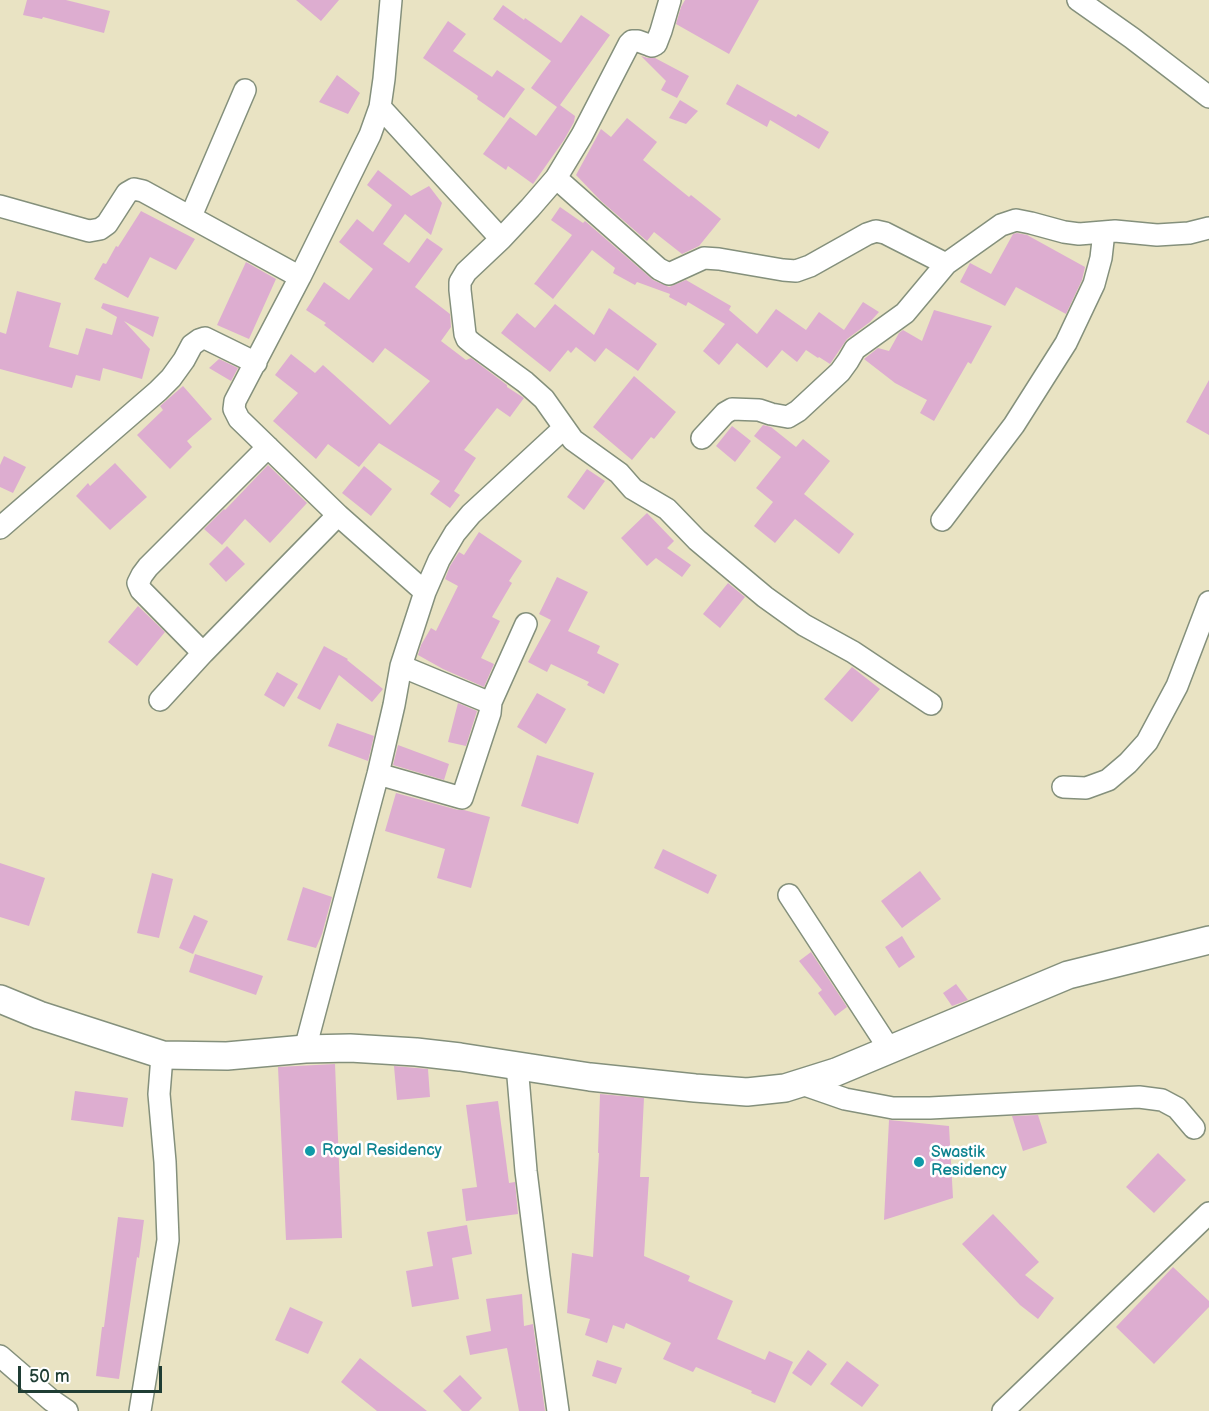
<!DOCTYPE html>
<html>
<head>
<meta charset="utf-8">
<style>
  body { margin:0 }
  #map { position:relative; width:1209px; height:1411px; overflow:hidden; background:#e9e3c3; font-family:"Balsamiq Sans",sans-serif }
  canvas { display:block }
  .scale { position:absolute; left:18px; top:1366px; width:144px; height:27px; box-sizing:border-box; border:3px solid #1f3d34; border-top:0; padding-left:8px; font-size:18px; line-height:21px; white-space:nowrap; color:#1f3d34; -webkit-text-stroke:4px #fff; paint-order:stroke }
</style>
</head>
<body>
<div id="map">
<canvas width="1209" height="1411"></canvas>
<div class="scale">50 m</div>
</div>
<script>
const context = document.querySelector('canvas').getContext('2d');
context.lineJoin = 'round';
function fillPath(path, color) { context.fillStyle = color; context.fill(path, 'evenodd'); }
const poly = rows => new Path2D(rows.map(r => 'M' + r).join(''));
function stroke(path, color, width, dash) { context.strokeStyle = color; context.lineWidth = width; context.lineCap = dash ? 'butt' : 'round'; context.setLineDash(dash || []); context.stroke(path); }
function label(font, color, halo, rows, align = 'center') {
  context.font = font + ' "Balsamiq Sans",sans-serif'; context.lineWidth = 5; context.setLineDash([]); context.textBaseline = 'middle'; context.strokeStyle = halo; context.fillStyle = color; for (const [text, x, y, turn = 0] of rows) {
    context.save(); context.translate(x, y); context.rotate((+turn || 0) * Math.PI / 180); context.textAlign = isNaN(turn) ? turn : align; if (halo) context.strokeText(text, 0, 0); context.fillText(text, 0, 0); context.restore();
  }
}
const building = poly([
  [27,0,66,0,110,11,104,33,43,17,42,19,23,15],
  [296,0,339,0,321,21],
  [685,0,759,0,729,54,676,24,681,7],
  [503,5,524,20,525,18,561,43,581,15,610,35,560,105,575,116,574,122,564,140,533,184,508,166,506,170,483,154,510,117,536,136,557,107,531,88,551,61,493,19],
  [448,21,466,34,453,51,492,77,497,70,525,89,504,118,477,99,478,96,423,58],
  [641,56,648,58,655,58,689,76,677,98,661,90,666,81],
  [337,75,360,93,348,114,319,102],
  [737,84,796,117,798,114,829,132,819,149,770,120,767,127,726,104],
  [680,100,698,111,686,124,669,118],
  [627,118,657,142,643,160,689,197,691,195,721,219,699,246,682,254,654,232,647,241,601,201,576,175,601,129,611,137],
  [378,170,411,196,429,186,442,203,431,235,405,214,383,244,409,263,427,238,443,249,415,287,450,314,451,327,441,341,466,360,471,358,507,385,507,387,524,398,510,417,497,408,464,450,476,458,454,491,460,495,450,508,430,494,440,481,379,443,359,467,328,444,316,459,273,421,298,393,275,375,291,354,315,373,323,365,390,425,430,381,385,348,373,363,324,325,326,323,306,310,324,282,349,300,373,269,339,242,357,219,373,232,392,205,367,185],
  [560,207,583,223,585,221,653,280,669,287,686,280,731,306,729,310,757,334,776,309,806,330,819,312,844,330,863,302,879,312,870,322,847,339,830,364,819,357,818,358,806,350,797,362,782,350,767,368,737,343,719,365,703,351,725,324,688,302,686,306,669,297,670,294,637,282,635,285,613,273,615,268,592,250,553,299,536,285,534,284,572,235,551,220],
  [141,211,195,239,176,270,150,257,128,298,94,279,103,263,106,264,116,246,118,247],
  [1017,233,1027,235,1085,267,1082,280,1066,314,1016,287,1005,306,960,282,970,263,991,274,1013,234],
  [246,262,276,279,249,339,217,325],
  [17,291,61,303,49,347,78,355,86,328,112,335,117,317,101,308,103,303,159,317,153,337,124,321,150,349,142,379,103,368,100,381,76,375,72,388,0,369,0,332,6,334],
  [555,304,594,335,609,308,657,344,638,371,606,348,595,362,576,347,571,353,568,350,550,372,501,333,517,313,535,328],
  [934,310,992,326,971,364,968,362,934,421,920,413,927,400,895,383,864,359,878,348,889,351,899,333,903,330,922,341],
  [219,359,238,368,231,381,209,368],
  [634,376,676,412,654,439,651,437,632,460,593,427],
  [1209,380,1209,435,1186,422],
  [183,386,212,419,187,441,192,447,170,469,137,435,163,410,160,406],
  [763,425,771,427,796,447,803,439,830,461,804,494,854,534,839,554,795,519,775,543,754,526,773,502,756,488,781,457,754,436],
  [732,426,751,441,735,462,716,446],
  [4,456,26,467,13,493,0,487,0,465],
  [115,463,147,497,110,530,76,496,88,483,90,486],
  [268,465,307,503,270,543,245,519,222,545,204,529,224,509,225,510],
  [364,466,392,489,371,516,342,493],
  [587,469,605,481,584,510,567,497],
  [647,513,674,541,667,548,691,565,682,577,656,558,647,566,621,538],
  [479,532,522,561,509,581,512,583,492,617,500,621,481,658,494,664,484,687,443,669,418,655,421,645,431,628,436,631,458,586,445,579,450,566,459,552,464,555],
  [227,546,245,564,226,582,209,564],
  [557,577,588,592,568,631,600,646,597,653,619,664,604,694,587,685,589,682,551,664,547,672,528,662,551,620,539,614],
  [728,583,745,597,720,628,703,614],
  [138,606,165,632,137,666,108,642],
  [324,646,348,659,347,660,383,689,372,702,339,675,320,710,297,698],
  [852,667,880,689,852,722,824,699],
  [277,672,298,684,284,707,264,695],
  [537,693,566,709,546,744,517,727],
  [458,703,477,711,466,746,448,742],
  [337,723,374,736,368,761,328,746],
  [398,745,449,764,444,780,393,765],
  [537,755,594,773,578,824,521,806],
  [396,793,458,810,464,810,490,817,471,888,437,878,445,849,385,831],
  [663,849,717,875,708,894,654,868],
  [0,863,45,878,29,926,0,917],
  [920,871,941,899,902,928,881,901],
  [152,873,173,879,159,938,137,933],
  [303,887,332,897,322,934,316,948,287,940],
  [194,915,208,921,193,954,179,948],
  [902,936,915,957,899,968,885,947],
  [811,952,847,1007,835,1016,818,993,822,990,799,961],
  [195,954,263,976,256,995,189,972],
  [956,984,968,1000,952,1006,943,993],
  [335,1064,342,1238,286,1240,278,1067],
  [394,1066,428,1069,430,1097,397,1100],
  [75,1091,128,1098,123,1127,71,1120],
  [600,1094,644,1098,640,1177,649,1177,644,1256,690,1276,688,1281,733,1301,717,1339,765,1360,769,1351,793,1362,775,1403,751,1393,752,1391,696,1367,693,1372,663,1359,671,1343,626,1323,624,1329,613,1325,607,1343,585,1335,590,1319,567,1313,572,1253,593,1257,599,1153,598,1153],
  [498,1101,509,1183,515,1182,518,1214,466,1221,462,1189,477,1187,466,1105],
  [1038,1115,1047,1143,1023,1151,1012,1116],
  [889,1120,949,1126,953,1198,884,1220],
  [1158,1153,1186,1180,1154,1213,1126,1187],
  [993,1214,1039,1262,1025,1275,1054,1298,1038,1319,1020,1305,962,1244],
  [118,1217,144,1220,139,1258,137,1257,119,1379,96,1376,102,1327,104,1327],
  [467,1225,472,1254,452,1258,459,1299,412,1307,406,1271,433,1266,427,1232],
  [1173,1267,1209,1301,1209,1307,1154,1364,1116,1327],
  [522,1294,524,1326,533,1324,545,1411,519,1411,507,1348,470,1355,466,1336,491,1331,486,1299],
  [290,1307,323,1322,308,1354,275,1340],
  [808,1350,827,1364,811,1386,792,1373],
  [360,1358,427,1411,377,1411,341,1382],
  [597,1360,622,1368,616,1384,592,1376],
  [847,1361,879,1385,862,1407,830,1384],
  [460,1375,482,1398,469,1411,462,1411,443,1391]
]);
const minor = poly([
  [670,0,661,31,656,44,652,46,649,45,638,41,632,41,629,44,582,135,556,178,530,208,501,239,466,272,460,282,460,290,465,334,467,339,473,344,525,382,544,399,573,440,619,473,633,489,667,509,697,540,765,597,804,625,853,652,931,704],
  [1078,0,1132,38,1209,97],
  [380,107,501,239],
  [556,178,659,269,669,274,704,258,719,259,783,270,796,271,810,266,867,234,876,231,885,233,946,264],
  [0,206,89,231,100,229,107,224,127,193,134,189,143,191,300,277],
  [191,216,245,90],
  [702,438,725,413,732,409,759,410,771,414,788,417,798,411,840,372,848,361,855,349,905,313,946,264,1001,225,1016,220,1031,223,1064,232,1079,234,1115,231,1157,235,1189,233,1209,228],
  [942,520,1014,425,1066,343,1094,284,1101,258,1104,232],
  [0,528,158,391,171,378,184,360,192,345,199,340,205,338,256,363],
  [425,592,439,560,455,533,471,514,564,428],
  [203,653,141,590,138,583,142,575,148,567,268,447],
  [401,666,483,700],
  [160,700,203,653,338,515],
  [378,774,462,798,490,713,491,702,526,624],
  [1063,787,1086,788,1108,780,1128,763,1147,742,1177,686,1209,602],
  [789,895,890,1050],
  [305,1049,378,774,394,705,401,666,425,592,338,515,239,419,234,409,235,401,300,277,370,135,380,107,384,79,391,0],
  [517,1065,526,1171,539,1276,558,1411],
  [799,1083,845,1099,893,1108,930,1108,1139,1097,1162,1100,1177,1108,1194,1128],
  [0,1356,51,1400,67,1411],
  [140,1411,168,1240,165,1162,159,1094,162,1056,163,1055],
  [1003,1411,1209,1213]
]);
const tertiary = poly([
  [0,999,39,1015,163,1055,227,1056,305,1049,350,1048,416,1052,460,1057,590,1077,695,1088,747,1092,785,1088,836,1072,1068,975,1209,940]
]);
const markers = [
  [310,1151,6,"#0f9aa8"],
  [919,1162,6,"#0f9aa8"]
];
const cultureNames = [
  ["Royal Residency",322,1151],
  ["Swastik",931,1153],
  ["Residency",931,1171]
];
fillPath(building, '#ddadd0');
stroke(minor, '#84907c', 24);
stroke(tertiary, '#84907c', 30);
stroke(minor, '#fff', 21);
stroke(tertiary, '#fff', 27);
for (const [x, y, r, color] of markers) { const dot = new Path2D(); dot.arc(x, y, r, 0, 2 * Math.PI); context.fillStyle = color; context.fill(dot); stroke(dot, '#fff', 2); }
label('16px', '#0d838f', '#fff', cultureNames, 'left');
</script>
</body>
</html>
